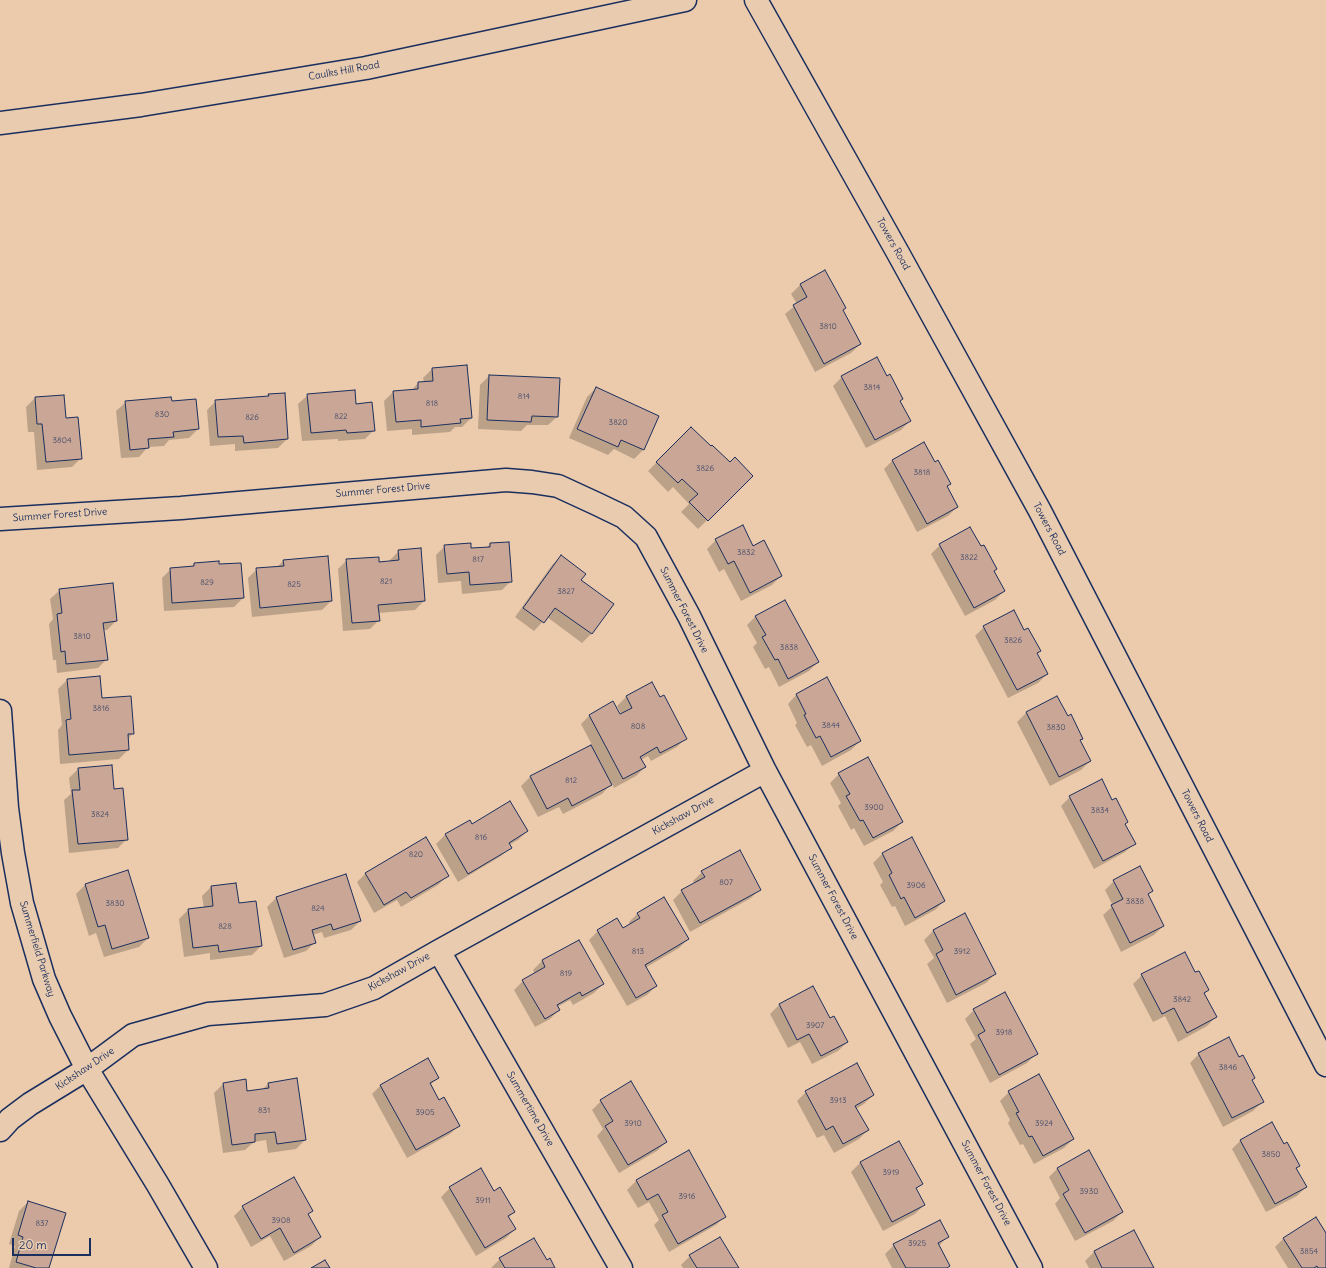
<!DOCTYPE html>
<html>
<head>
<meta charset="utf-8">
<style>
  body { margin:0 }
  #map { position:relative; width:1326px; height:1268px; overflow:hidden; background:#eccaac; font-family:Delius,sans-serif }
  canvas { display:block }
  .scale { position:absolute; left:12px; top:1238px; width:79px; height:18px; box-sizing:border-box; border:2px solid #1b2f5e; border-top:0; padding-left:5px; font-size:12px; line-height:14px; white-space:nowrap; color:#1b2f5e; -webkit-text-stroke:3px #e9ccb0; paint-order:stroke }
</style>
</head>
<body>
<div id="map">
<canvas width="1326" height="1268"></canvas>
<div class="scale">20 m</div>
</div>
<script>
const context = document.querySelector('canvas').getContext('2d');
context.lineJoin = 'round';
function fillPath(path, color) { context.fillStyle = color; context.fill(path, 'evenodd'); }
const poly = rows => new Path2D(rows.map(r => 'M' + r).join(''));
function stroke(path, color, width, dash) { context.strokeStyle = color; context.lineWidth = width; context.lineCap = dash ? 'butt' : 'round'; context.setLineDash(dash || []); context.stroke(path); }
function label(font, color, halo, rows, align = 'center') {
  context.font = font + ' Delius,sans-serif'; context.lineWidth = 3.5; context.setLineDash([]); context.textBaseline = 'middle'; context.strokeStyle = halo; context.fillStyle = color; for (const [text, x, y, turn = 0] of rows) {
    context.save(); context.translate(x, y); context.rotate((+turn || 0) * Math.PI / 180); context.textAlign = isNaN(turn) ? turn : align; if (halo) context.strokeText(text, 0, 0); context.fillText(text, 0, 0); context.restore();
  }
}
const shadow = poly([
  [825,271,842,310,860,344,851,353,815,372,785,314,797,304,791,294,800,285],
  [432,369,471,418,462,427,455,427,450,432,412,435,412,429,387,431,384,401,393,392,411,391,418,383,424,383,423,378],
  [489,376,558,416,548,425,527,425,521,431,478,429,480,385],
  [842,377,899,401,910,421,901,430,866,448,833,386],
  [596,388,643,450,634,459,614,449,608,455,569,438,587,397],
  [269,395,287,439,278,448,235,451,235,444,210,446,207,410,216,401,267,397],
  [308,395,355,405,374,430,365,439,338,441,338,439,302,441,298,404],
  [64,396,66,419,81,458,72,467,37,470,34,432,28,432,26,407,35,398],
  [126,402,171,402,198,429,189,438,169,440,164,446,148,447,139,457,121,458,116,411],
  [691,428,730,463,752,476,698,529,681,512,689,504,673,487,668,492,648,471],
  [893,460,934,463,949,484,946,487,957,507,948,516,917,532,884,469],
  [716,540,753,547,781,576,772,585,741,601,724,569,719,572,707,549],
  [490,544,511,581,502,590,462,594,461,581,438,583,436,555,445,546,470,549,486,548],
  [940,545,980,548,996,569,994,572,1004,591,995,600,965,616,931,554],
  [399,551,424,601,415,610,378,613,379,620,370,629,343,631,338,569,347,560,378,563,390,562,390,560],
  [561,556,580,581,613,604,591,634,582,643,547,617,534,631,515,617,552,565],
  [283,561,331,601,322,610,252,617,248,578,257,569,277,567],
  [194,564,218,565,243,598,234,607,164,611,162,578,171,569,190,568],
  [60,590,116,621,107,630,103,630,107,659,98,668,57,673,56,660,53,660,49,624,53,619,50,599],
  [756,616,818,662,809,671,779,687,769,667,765,669,753,647,757,643,747,625],
  [984,627,1039,651,1036,654,1047,674,1038,683,1008,698,975,636],
  [67,680,101,700,133,733,127,740,128,750,119,759,60,764,58,730,62,725,58,689],
  [796,695,860,741,851,750,822,766,811,745,807,747,795,725,797,723,788,704],
  [626,697,660,698,686,738,677,747,651,761,648,756,641,760,645,767,636,776,614,788,612,783,602,794,563,814,559,807,538,817,521,786,530,777,592,745,581,724,590,715,620,716,622,715,617,706],
  [1026,713,1067,718,1082,739,1080,741,1090,761,1081,770,1050,786,1017,722],
  [78,769,113,790,127,839,118,848,69,853,64,800,71,794,69,778],
  [839,774,902,822,893,831,864,846,854,828,851,830,838,806,841,803,830,783],
  [1070,797,1112,801,1127,822,1125,825,1134,843,1125,852,1094,869,1061,806],
  [470,821,472,825,527,831,518,840,509,845,510,847,501,856,458,882,436,844,445,835],
  [911,838,944,901,935,910,905,926,895,906,892,907,880,885,883,882,873,863,882,854],
  [127,872,148,938,139,947,104,957,96,933,89,936,76,894,85,885],
  [702,872,760,889,751,898,690,932,673,900,682,891,695,884,693,881],
  [366,873,447,876,438,885,401,907,397,900,374,913,357,882],
  [345,876,360,921,351,930,324,938,322,932,312,935,315,942,306,951,284,958,267,907,276,898],
  [1114,881,1152,891,1147,895,1163,926,1154,935,1121,952,1103,915,1113,906,1105,890],
  [235,884,238,904,261,946,252,955,210,960,210,953,184,957,179,919,188,910,204,908,202,896,211,887],
  [638,913,688,939,679,948,645,968,656,986,647,995,627,1006,589,940,598,931,622,929,630,925,629,922],
  [964,914,995,974,986,983,947,1003,927,964,934,958,924,940,933,931],
  [578,941,603,984,594,993,573,1005,570,1000,557,1007,559,1010,550,1019,535,1027,514,990,523,981,535,974,533,970,542,961],
  [1195,974,1207,990,1204,994,1216,1017,1207,1026,1178,1042,1165,1016,1153,1022,1133,984,1142,975],
  [813,987,829,1020,847,1042,838,1051,812,1064,800,1042,788,1048,770,1014,779,1005],
  [974,1010,1036,1054,1027,1063,990,1083,970,1044,976,1039,965,1019],
  [1199,1054,1251,1080,1262,1102,1253,1111,1223,1127,1190,1063],
  [438,1078,430,1085,439,1101,459,1125,450,1134,407,1158,372,1094,381,1085],
  [223,1084,247,1092,262,1090,268,1084,305,1140,296,1149,268,1153,266,1140,254,1142,245,1150,223,1153,214,1093],
  [806,1092,873,1095,864,1104,856,1109,868,1130,859,1139,834,1153,824,1135,817,1138,797,1101],
  [1009,1092,1073,1139,1064,1148,1034,1164,1023,1144,1020,1145,1008,1123,1010,1120,1000,1101],
  [601,1101,666,1142,657,1151,619,1173,597,1136,603,1129,592,1110],
  [1241,1140,1283,1145,1298,1166,1296,1169,1306,1187,1297,1196,1266,1212,1232,1149],
  [899,1142,921,1184,915,1190,924,1205,915,1214,883,1231,851,1172,860,1163],
  [688,1152,725,1216,716,1225,669,1252,654,1225,659,1220,649,1202,638,1208,627,1190,636,1181],
  [1058,1168,1122,1212,1113,1221,1075,1241,1055,1204,1060,1198,1049,1177],
  [293,1178,312,1211,307,1215,320,1237,311,1246,284,1261,270,1236,251,1247,234,1216,243,1207],
  [450,1188,514,1212,508,1218,515,1229,506,1238,476,1256,441,1197],
  [28,1202,48,1268,9,1268,15,1246,9,1244,19,1211],
  [939,1221,947,1237,939,1246,949,1266,947,1268,892,1268,885,1254,894,1245],
  [1134,1231,1153,1268,1089,1268,1085,1261,1094,1252],
  [1326,1235,1326,1268,1288,1268,1275,1247,1284,1238],
  [690,1256,738,1268,683,1268,681,1265],
  [500,1259,547,1261,554,1268,491,1268]
]);
const building = poly([
  [825,270,846,308,843,310,861,344,824,364,793,305,807,297,800,284,825,270],
  [877,357,887,376,890,374,903,399,900,401,911,421,875,440,841,376,877,357],
  [467,365,472,418,460,419,461,423,421,427,421,420,396,422,393,391,418,389,418,382,433,381,432,368,467,365],
  [489,375,560,378,558,417,532,416,531,422,487,420,489,375],
  [596,387,659,416,644,450,621,440,618,447,577,429,596,387],
  [355,390,356,404,372,402,375,431,347,433,346,430,311,433,307,394,355,390],
  [285,393,288,439,244,443,243,436,218,437,215,400,269,396,268,394,285,393],
  [64,395,66,418,78,417,82,459,46,462,42,424,37,424,35,397,64,395],
  [171,397,172,401,196,399,199,429,173,432,174,437,148,439,149,448,130,450,125,401,171,397],
  [691,427,711,446,712,445,730,462,735,457,753,476,708,521,689,502,698,494,682,479,678,483,656,462,691,427],
  [924,442,935,462,938,460,951,484,947,486,958,507,927,524,892,460,924,442],
  [743,525,753,546,764,540,782,576,750,593,734,561,728,564,715,539,743,525],
  [970,527,981,546,984,545,997,569,994,571,1005,591,974,608,939,544,970,527],
  [509,542,512,582,470,585,469,572,447,574,444,545,471,543,471,548,490,547,490,543,509,542],
  [421,548,425,601,378,605,380,621,352,623,346,559,379,557,379,562,399,560,398,550,421,548],
  [561,555,586,574,581,580,614,604,592,634,555,608,544,623,523,608,561,555],
  [328,556,332,601,260,608,256,568,284,566,283,560,328,556],
  [219,561,219,564,241,563,244,598,172,603,170,568,194,566,194,563,219,561],
  [113,583,117,621,103,623,108,660,66,664,65,651,61,652,57,614,62,613,59,589,113,583],
  [785,600,819,662,788,679,778,659,775,660,762,637,766,635,755,616,785,600],
  [1014,610,1024,630,1028,628,1041,651,1037,653,1048,674,1017,690,983,626,1014,610],
  [100,676,102,698,131,696,134,734,128,734,129,750,69,755,66,720,71,719,67,679,100,676],
  [827,677,861,741,831,757,820,736,816,738,804,715,806,714,796,694,827,677],
  [652,682,660,697,664,695,687,739,660,753,657,747,640,757,646,767,623,779,589,715,613,701,620,714,632,708,626,696,652,682],
  [1057,696,1068,716,1071,714,1083,739,1080,740,1091,761,1059,777,1026,712,1057,696],
  [591,745,612,785,572,806,568,798,547,809,530,776,591,745],
  [868,757,903,822,873,838,863,820,860,821,846,796,850,794,838,773,868,757],
  [112,765,114,789,123,788,128,840,78,844,72,790,80,790,78,768,112,765],
  [1102,779,1112,800,1116,798,1128,822,1125,824,1136,844,1103,861,1069,796,1102,779],
  [510,801,528,831,509,843,512,848,468,874,445,834,470,820,472,824,510,801],
  [426,837,449,876,411,898,406,892,384,905,365,873,426,837],
  [912,837,945,901,915,918,904,897,901,899,889,875,892,873,882,853,912,837],
  [740,850,761,890,700,923,681,890,705,877,701,871,740,850],
  [1140,866,1153,891,1148,894,1164,926,1130,943,1111,905,1123,899,1113,880,1140,866],
  [128,870,149,938,112,949,105,925,98,927,85,884,128,870],
  [346,874,361,921,333,930,331,924,312,930,316,943,293,950,276,897,346,874],
  [236,883,239,903,256,901,262,946,219,952,218,945,193,948,188,909,213,906,211,886,236,883],
  [664,897,689,939,645,965,657,986,636,998,597,930,617,918,623,928,640,918,637,913,664,897],
  [965,913,996,974,956,995,936,954,943,950,933,930,965,913],
  [579,940,604,984,582,996,580,992,557,1005,560,1010,545,1019,522,980,545,967,542,960,579,940],
  [1185,952,1195,972,1199,971,1209,990,1204,993,1217,1017,1187,1033,1174,1008,1162,1014,1141,974,1185,952],
  [813,986,830,1018,834,1016,848,1042,821,1056,809,1034,797,1040,779,1004,813,986],
  [1005,992,1038,1054,999,1075,978,1035,985,1031,973,1009,1005,992],
  [1229,1037,1239,1057,1243,1055,1255,1078,1252,1080,1264,1102,1232,1118,1198,1053,1229,1037],
  [428,1058,439,1078,430,1083,439,1100,444,1097,460,1126,416,1150,380,1085,428,1058],
  [857,1063,874,1095,855,1106,869,1130,843,1144,833,1126,826,1130,805,1091,857,1063],
  [1039,1074,1074,1139,1043,1156,1032,1136,1029,1137,1016,1113,1019,1112,1008,1091,1039,1074],
  [297,1078,306,1140,277,1144,275,1132,255,1134,255,1142,232,1145,223,1083,246,1079,247,1091,269,1088,268,1083,297,1078],
  [631,1081,667,1142,628,1165,605,1126,613,1121,600,1100,631,1081],
  [1272,1122,1284,1144,1287,1142,1300,1166,1296,1168,1307,1187,1275,1204,1240,1140,1272,1122],
  [899,1141,923,1184,916,1188,925,1205,892,1222,860,1162,899,1141],
  [689,1150,726,1217,678,1244,662,1215,668,1212,658,1194,647,1200,636,1180,689,1150],
  [1089,1150,1123,1212,1085,1233,1063,1194,1069,1190,1057,1168,1089,1150],
  [481,1168,494,1191,500,1187,515,1212,508,1216,516,1229,485,1248,449,1187,481,1168],
  [294,1177,313,1211,308,1214,321,1237,294,1253,280,1228,261,1239,242,1206,294,1177],
  [28,1201,66,1213,49,1268,36,1268,16,1262,23,1237,18,1235,28,1201],
  [1316,1217,1326,1233,1326,1268,1318,1268,1317,1266,1314,1268,1302,1268,1283,1238,1316,1217],
  [940,1220,949,1237,938,1243,950,1266,947,1268,906,1268,893,1244,940,1220],
  [1134,1230,1154,1268,1102,1268,1094,1251,1134,1230],
  [720,1237,739,1268,697,1268,689,1255,720,1237],
  [534,1238,547,1260,550,1258,555,1268,505,1268,499,1258,534,1238],
  [325,1260,330,1268,311,1268,325,1260]
]);
const street = poly([
  [0,519,181,508,506,480,532,482,558,486,597,504,624,517,646,537,689,616,765,771,1031,1268],
  [0,711,7,808,13,853,22,903,44,979,60,1016,87,1069,158,1185,206,1268],
  [439,951,621,1268],
  [0,1130,10,1119,30,1104,87,1069,133,1035,208,1014,325,1005,374,988,439,951,765,771]
]);
const secondary = poly([
  [756,0,898,253,1040,511,1326,1065],
  [0,123,141,105,366,68,685,0]
]);
const numberNames = [
  ["3810",828,327],
  ["3814",872,388],
  ["814",524,397],
  ["818",432,404],
  ["830",162,415],
  ["822",341,417],
  ["826",252,418],
  ["3820",618,423],
  ["3804",62,441],
  ["3826",705,469],
  ["3818",922,473],
  ["3832",746,553],
  ["3822",969,558],
  ["817",478,560],
  ["821",386,582],
  ["829",207,583],
  ["825",294,585],
  ["3827",566,592],
  ["3810",82,637],
  ["3826",1013,641],
  ["3838",789,648],
  ["3816",101,709],
  ["3844",831,726],
  ["808",638,727],
  ["3830",1056,728],
  ["812",571,781],
  ["3900",874,808],
  ["3834",1100,811],
  ["3824",100,815],
  ["816",481,838],
  ["820",416,855],
  ["807",726,883],
  ["3906",916,886],
  ["3838",1135,902],
  ["3830",115,904],
  ["824",318,909],
  ["828",225,927],
  ["813",638,952],
  ["3912",962,952],
  ["819",566,974],
  ["3842",1182,1000],
  ["3907",815,1026],
  ["3918",1004,1033],
  ["3846",1228,1068],
  ["3913",838,1101],
  ["831",264,1111],
  ["3905",425,1113],
  ["3910",633,1124],
  ["3924",1044,1124],
  ["3850",1271,1155],
  ["3919",891,1173],
  ["3930",1089,1192],
  ["3916",687,1197],
  ["3911",483,1201],
  ["3908",281,1221],
  ["837",42,1224],
  ["3925",917,1244],
  ["3854",1309,1252]
];
const streetNames = [
  ["Caulks Hill Road",344,71,-10],
  ["Towers Road",893,244,61],
  ["Summer Forest Drive",383,490,-5],
  ["Summer Forest Drive",60,515,-4],
  ["Towers Road",1049,529,62],
  ["Summer Forest Drive",684,610,63],
  ["Kickshaw Drive",683,816,-29],
  ["Towers Road",1197,816,63],
  ["Summer Forest Drive",833,897,62],
  ["Summerfield Parkway",37,949,73],
  ["Kickshaw Drive",399,972,-29],
  ["Kickshaw Drive",85,1069,-34],
  ["Summertime Drive",530,1109,60],
  ["Summer Forest Drive",986,1183,62]
];
fillPath(shadow, '#0003');
fillPath(building, '#c9a695');
stroke(building, '#1b2f5e', 1);
stroke(street, '#1b2f5e', 25);
stroke(secondary, '#1b2f5e', 25);
stroke(street, '#e9ccb0', 22);
stroke(secondary, '#e9ccb0', 22);
label('8px', '#464d6c', null, numberNames);
label('10px', '#1b2f5e', '#e9ccb0', streetNames);
</script>
</body>
</html>
